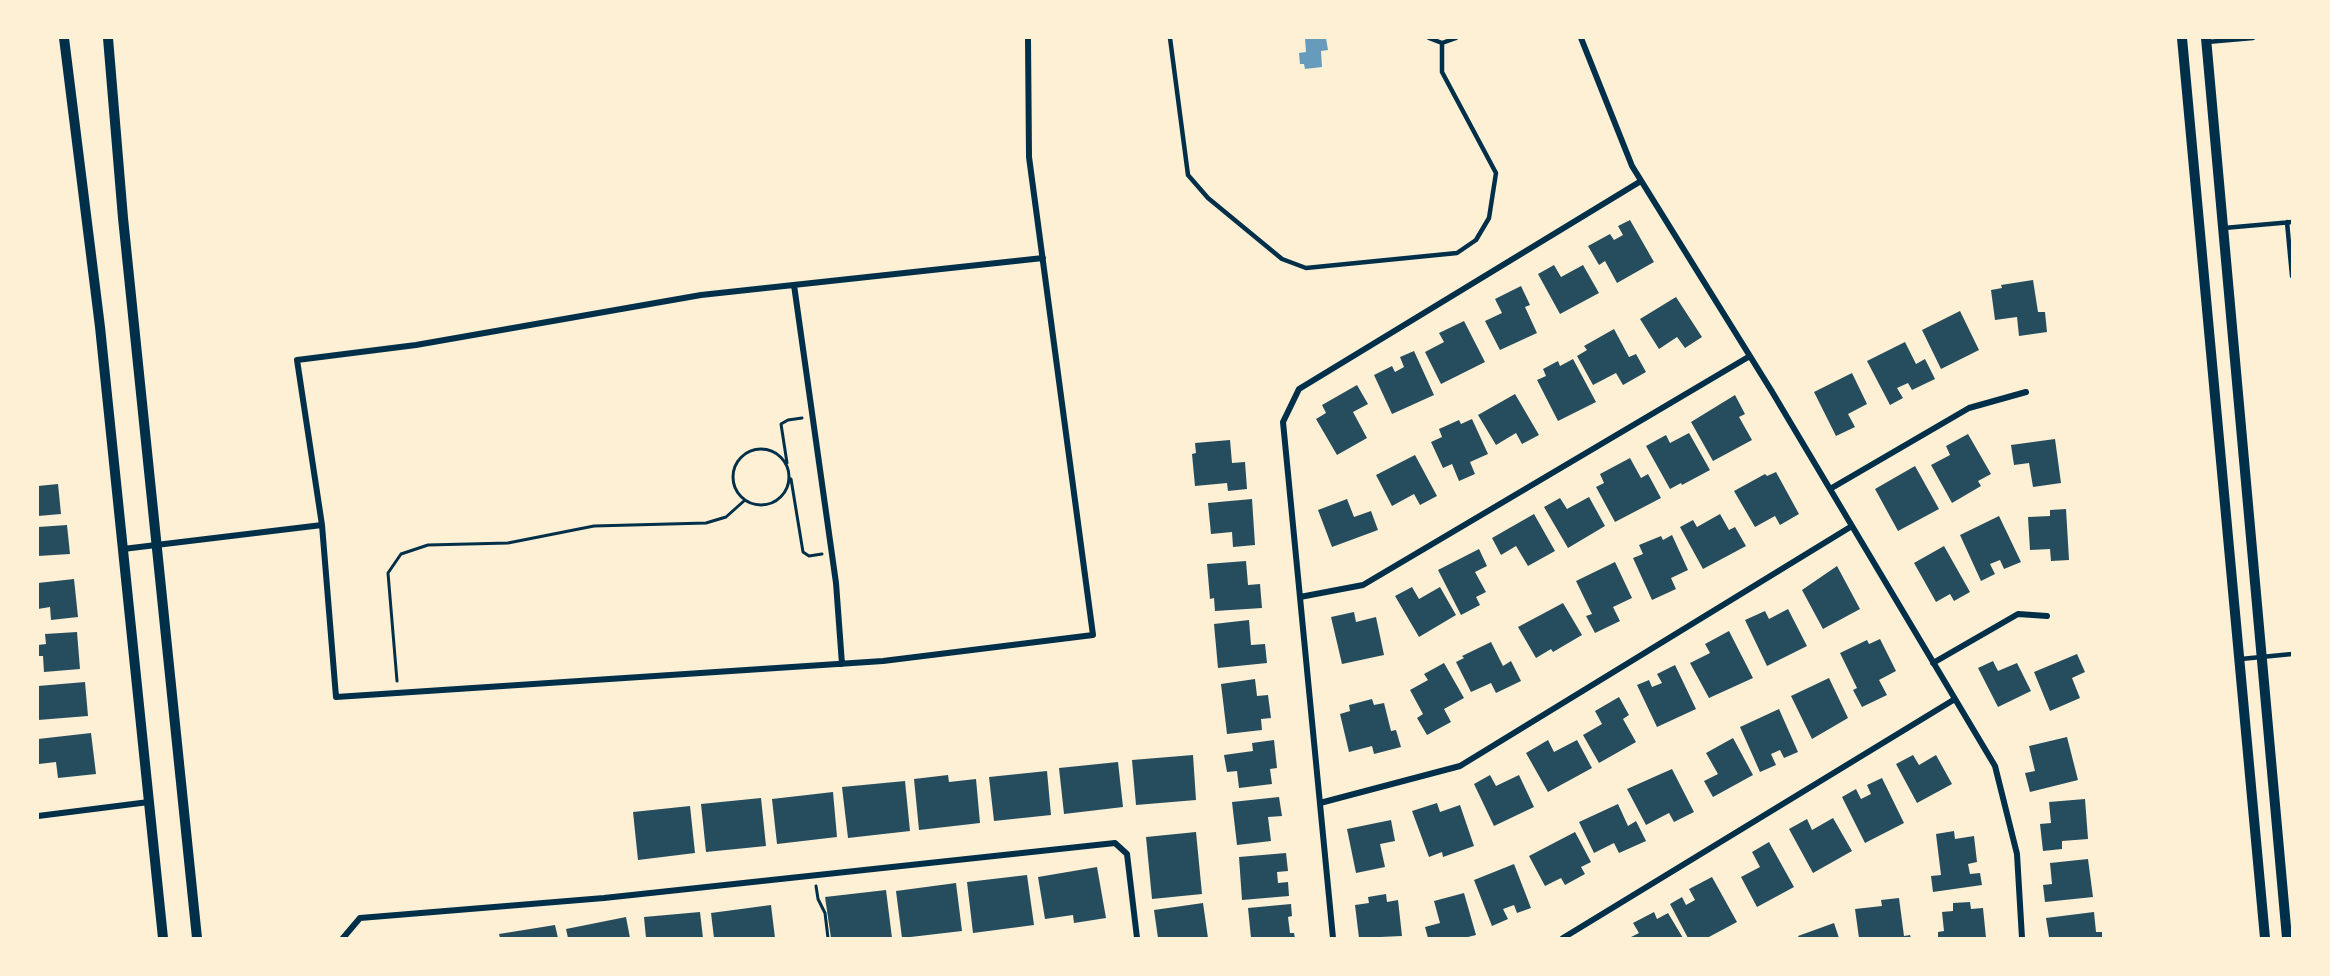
<!DOCTYPE html>
<html>
<head>
<meta charset="utf-8">
<style>
  body { margin:0 }
  #map { position:relative; width:2330px; height:976px; overflow:hidden; background:#fdf0d5; font-family:Inter,sans-serif }
  canvas { display:block }
  .frame { position:absolute; inset:0; border:39px solid #fdf0d5; pointer-events:none }
</style>
</head>
<body>
<div id="map">
<canvas width="2330" height="976"></canvas>
<div class="frame"></div>
</div>
<script>
const context = document.querySelector('canvas').getContext('2d');
context.lineJoin = 'round';
function fillPath(path, color) { context.fillStyle = color; context.fill(path, 'evenodd'); }
const poly = rows => new Path2D(rows.map(r => 'M' + r).join(''));
function stroke(path, color, width, dash) { context.strokeStyle = color; context.lineWidth = width; context.lineCap = dash ? 'butt' : 'round'; context.setLineDash(dash || []); context.stroke(path); }
const water = poly([
  [1305,38,1326,38,1328,50,1321,51,1322,67,1305,69,1304,64,1300,64,1299,53,1306,52]
]);
const building = poly([
  [1630,220,1654,262,1617,283,1605,261,1599,265,1588,246,1610,234,1614,240,1623,235,1618,226],
  [1554,265,1561,277,1583,265,1599,293,1560,314,1538,274],
  [2033,280,2038,312,2045,312,2047,332,2019,336,2017,317,1995,320,1991,290,2002,288,2001,285],
  [1521,286,1530,305,1525,307,1537,333,1500,350,1485,321,1502,313,1495,299],
  [1676,297,1702,337,1685,348,1677,337,1659,349,1640,319],
  [1960,311,1979,350,1941,369,1922,330],
  [1464,321,1485,362,1441,384,1425,352,1444,342,1439,333],
  [1614,329,1629,357,1636,354,1646,372,1623,385,1616,373,1593,385,1577,356,1587,350,1584,346],
  [1905,342,1916,364,1925,359,1935,379,1912,390,1908,383,1897,388,1903,398,1890,405,1867,361],
  [1414,351,1434,395,1392,414,1374,375,1392,366,1395,372,1404,367,1400,357],
  [1573,359,1596,402,1558,421,1537,380,1546,376,1543,369,1558,361,1560,366],
  [1852,373,1867,404,1848,414,1855,427,1836,436,1814,392],
  [1357,385,1368,404,1353,412,1367,438,1337,455,1316,419,1326,413,1322,405],
  [1515,394,1539,435,1522,444,1516,433,1496,445,1478,415],
  [1735,395,1745,414,1739,417,1752,440,1713,461,1691,422],
  [1472,419,1488,454,1470,462,1475,474,1459,481,1452,464,1443,468,1431,442,1442,437,1439,429,1459,420,1461,424],
  [1689,433,1710,470,1682,485,1681,483,1670,489,1646,446,1666,435,1670,443],
  [1968,434,1991,474,1978,481,1981,486,1952,503,1931,465,1950,455,1946,446],
  [2055,439,2061,483,2033,487,2029,463,2014,465,2011,445],
  [1230,440,1232,463,1245,462,1247,489,1228,491,1227,483,1195,486,1192,454,1196,453,1195,443],
  [1415,455,1437,496,1420,505,1414,494,1392,506,1376,475],
  [1630,458,1641,478,1648,474,1661,498,1615,522,1596,487,1604,483,1600,474],
  [1915,466,1939,509,1898,531,1875,489],
  [1776,472,1799,514,1780,525,1775,516,1755,527,1734,491,1765,474,1767,476],
  [58,484,61,514,38,516,38,486],
  [1589,497,1605,526,1568,548,1544,507,1560,498,1567,509],
  [1252,499,1255,545,1233,547,1232,532,1211,534,1208,503],
  [1347,499,1354,517,1371,511,1378,530,1332,547,1318,510],
  [2066,509,2069,560,2051,561,2050,549,2030,550,2028,517,2050,516,2050,510],
  [1534,514,1555,551,1528,566,1516,546,1501,555,1492,538],
  [1720,514,1729,530,1735,527,1746,546,1703,569,1680,527,1693,520,1697,527],
  [1999,516,2021,562,2004,569,2000,560,1990,564,1995,574,1981,581,1960,535],
  [67,525,70,554,38,556,38,527],
  [1672,535,1688,570,1671,578,1676,589,1652,600,1633,558,1643,554,1639,545,1661,536,1663,540],
  [1944,546,1970,592,1954,601,1950,594,1936,602,1914,563],
  [1479,549,1487,566,1475,572,1486,592,1476,597,1480,605,1461,615,1438,570],
  [1246,561,1248,585,1260,584,1262,608,1215,611,1214,598,1210,599,1207,564],
  [1615,562,1632,598,1613,607,1620,621,1595,633,1586,616,1592,614,1576,581],
  [1837,566,1860,609,1823,629,1802,590],
  [74,579,78,617,51,620,50,607,38,609,38,583],
  [1412,587,1419,599,1440,587,1456,615,1419,637,1395,596],
  [1563,603,1582,635,1553,652,1551,649,1536,658,1518,627],
  [1788,609,1807,646,1767,666,1745,620,1765,611,1769,619],
  [1354,612,1356,622,1376,617,1384,655,1342,664,1331,617],
  [1249,620,1251,645,1265,644,1267,663,1218,668,1214,624],
  [1729,631,1753,678,1709,698,1690,663,1710,653,1705,644],
  [77,632,80,669,44,672,43,656,38,656,38,645,46,644,45,634],
  [1880,639,1896,671,1879,680,1887,695,1862,707,1853,690,1857,688,1840,653,1867,640,1869,644],
  [1491,642,1503,666,1511,661,1521,681,1496,693,1491,683,1471,692,1456,662,1464,658,1462,656],
  [2077,654,2085,672,2072,678,2080,698,2050,711,2034,672],
  [1993,661,1998,671,2017,663,2031,691,1998,707,1978,668],
  [1444,663,1464,698,1444,709,1451,722,1427,735,1417,718,1423,714,1410,690,1428,680,1424,674],
  [1675,665,1696,709,1657,727,1637,685,1649,680,1652,687,1662,683,1657,674],
  [1829,678,1848,718,1812,739,1791,696],
  [1255,679,1257,696,1268,695,1271,718,1261,719,1262,730,1227,734,1221,684],
  [85,682,88,716,38,720,38,686],
  [1619,697,1629,715,1623,719,1636,742,1599,763,1583,735,1602,724,1595,711],
  [1372,699,1374,705,1384,703,1391,731,1396,730,1401,747,1374,754,1372,746,1349,752,1340,714,1350,711,1349,705],
  [1779,709,1798,752,1784,758,1780,750,1771,754,1776,765,1760,772,1740,727],
  [91,733,96,774,58,778,56,762,39,764,38,739],
  [2067,737,2078,780,2030,792,2025,773,2035,771,2029,746],
  [1733,738,1753,775,1713,797,1704,781,1718,774,1706,753],
  [1274,740,1277,768,1270,769,1272,784,1239,788,1237,771,1227,772,1224,755,1253,751,1252,743],
  [1548,740,1554,752,1577,740,1592,768,1548,792,1526,753],
  [1193,755,1196,800,1136,805,1132,760],
  [1913,755,1919,765,1936,755,1952,784,1917,803,1896,764],
  [1118,762,1123,807,1064,814,1059,768],
  [1672,769,1694,812,1674,822,1669,813,1646,825,1627,789],
  [1047,771,1051,815,994,821,989,777],
  [948,775,949,782,976,779,980,823,919,830,914,779],
  [1490,775,1496,786,1519,775,1534,807,1494,826,1474,784],
  [1882,778,1904,823,1865,843,1842,797,1856,789,1861,799,1871,794,1867,785],
  [905,781,910,831,848,838,842,787],
  [833,792,837,837,777,844,772,799],
  [1279,797,1282,816,1268,817,1271,841,1237,845,1232,802],
  [761,798,766,846,706,852,701,804],
  [2085,799,2088,839,2062,841,2062,849,2043,851,2040,824,2051,823,2049,802],
  [1437,803,1440,812,1460,805,1474,846,1443,857,1442,852,1429,857,1412,811],
  [1618,804,1628,826,1636,821,1646,841,1619,853,1614,843,1594,853,1579,822],
  [690,806,695,853,638,860,633,812],
  [1833,818,1852,851,1813,873,1789,829,1807,819,1812,830],
  [1391,820,1395,841,1380,844,1385,867,1356,873,1347,829],
  [1954,831,1955,839,1974,836,1977,862,1968,864,1970,874,1980,873,1982,885,1933,892,1931,876,1941,875,1936,834],
  [1196,832,1202,894,1152,899,1146,837],
  [1575,832,1591,862,1581,867,1585,874,1565,885,1561,878,1545,886,1529,856],
  [1769,842,1794,887,1757,907,1741,877,1760,867,1752,852],
  [1286,853,1288,871,1277,872,1278,883,1288,882,1289,896,1242,900,1239,857],
  [2088,859,2093,897,2045,902,2043,885,2052,884,2050,863],
  [1514,864,1531,908,1517,913,1514,905,1503,909,1508,919,1492,926,1474,880],
  [1097,867,1106,918,1074,923,1073,915,1045,919,1038,877],
  [1027,875,1034,925,973,933,967,882],
  [1712,877,1737,922,1707,938,1688,938,1670,904,1682,897,1686,905,1695,900,1689,889],
  [956,883,962,931,902,938,896,891],
  [886,890,892,938,831,938,825,897],
  [1464,893,1476,935,1464,938,1428,938,1425,927,1440,923,1434,901],
  [1386,894,1387,902,1398,900,1402,936,1359,938,1355,905,1369,903,1368,897],
  [1899,898,1904,936,1910,935,1911,938,1859,938,1855,909,1882,906,1881,900],
  [1970,902,1971,909,1983,908,1986,938,1938,938,1938,932,1944,931,1942,912,1953,911,1953,903],
  [1203,903,1208,938,1158,938,1154,910],
  [1291,904,1292,916,1288,917,1290,933,1294,933,1295,938,1251,938,1248,908],
  [771,905,775,938,714,938,711,913],
  [700,912,703,938,646,938,644,917],
  [1654,912,1657,919,1668,913,1683,938,1629,938,1639,933,1633,923],
  [2094,912,2096,932,2102,932,2102,938,2049,937,2046,918],
  [626,917,630,938,568,938,566,929],
  [1834,923,1839,938,1799,938,1798,936],
  [555,925,558,938,500,938,499,934]
]);
const path = poly([
  '733 477a28 28 0 1 1 56 0a28 28 0 1 1-56 0Z',
  [787,463,781,424,788,420,802,418],
  [791,479,803,552,809,556,822,554],
  [397,681,388,573,401,554,428,545,508,543,594,526,706,523,726,517,745,500],
  [816,886,818,899,825,913,828,938]
]);
const service = poly([
  [1170,38,1188,175,1208,198,1282,259,1306,268,1457,253,1476,240,1489,218,1496,173,1442,72,1442,43],
  [1429,38,1442,43,1456,38],
  [2207,42,2253,38],
  [2287,222,2292,276],
  [2224,228,2292,222],
  [2241,659,2292,654]
]);
const minor = poly([
  [1028,38,1029,157,1093,635,883,661,336,697,322,525,297,360,416,345,701,295,1043,258],
  [1581,38,1632,166,1771,390,1995,766,2017,854,2022,938],
  [794,285,836,583,842,664],
  [1830,489,1969,408,2026,392],
  [123,549,322,525],
  [1300,597,1363,585,1750,356],
  [1933,663,2018,614,2047,616],
  [1320,803,1460,766,1852,526],
  [38,816,149,802],
  [343,938,360,918,604,898,1115,843,1127,854,1137,938],
  [1333,938,1283,422,1299,389,1641,181],
  [1563,938,1955,699]
]);
const tertiary = poly([
  [64,38,100,327,163,938],
  [108,38,123,218,197,938],
  [2182,38,2265,938],
  [2206,38,2287,938]
]);
fillPath(water, '#669bbc');
fillPath(building, '#264d5e');
stroke(path, '#003049', 3);
stroke(service, '#003049', 4.5);
stroke(minor, '#003049', 6);
stroke(tertiary, '#003049', 10);
</script>
</body>
</html>
